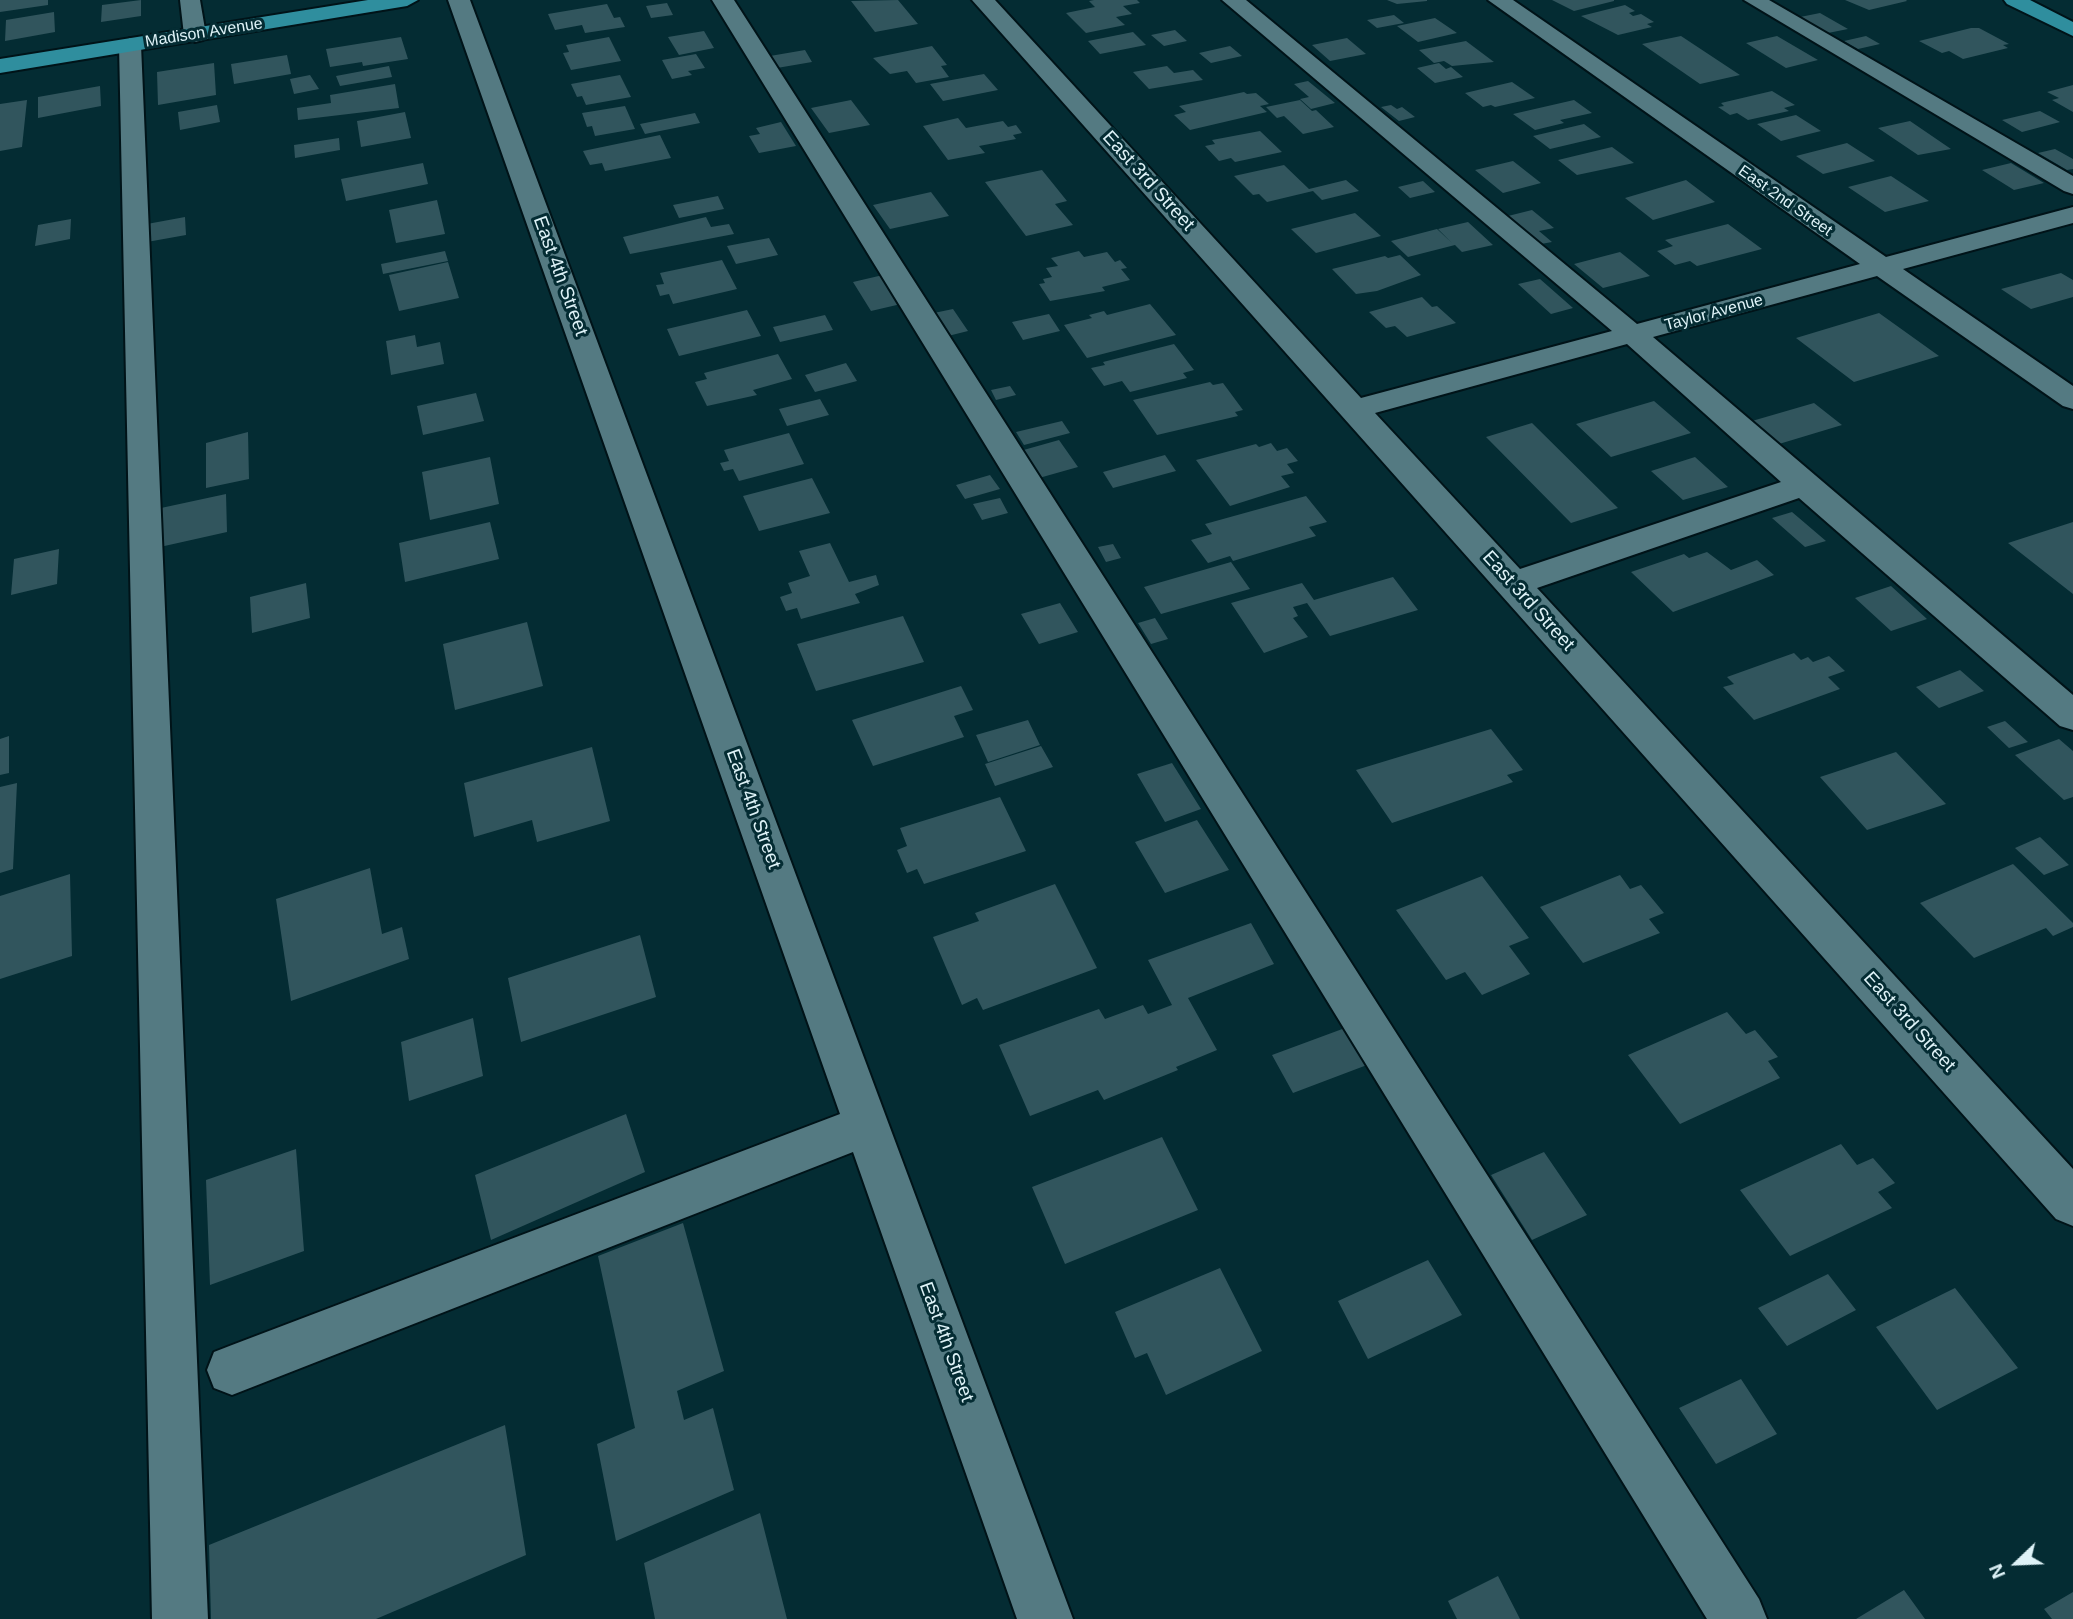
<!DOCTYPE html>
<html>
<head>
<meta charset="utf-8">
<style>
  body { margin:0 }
  #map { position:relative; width:2073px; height:1619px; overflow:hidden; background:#042c33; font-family:Arial,sans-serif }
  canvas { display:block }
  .north { position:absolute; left:1982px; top:1528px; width:70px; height:70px; -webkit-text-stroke:5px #042c33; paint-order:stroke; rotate:247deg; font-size:19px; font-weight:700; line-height:28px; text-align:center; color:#def2f7 }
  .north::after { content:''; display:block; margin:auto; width:24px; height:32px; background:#def2f7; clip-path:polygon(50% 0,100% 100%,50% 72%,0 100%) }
</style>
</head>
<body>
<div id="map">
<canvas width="2073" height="1619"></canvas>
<div class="north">N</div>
</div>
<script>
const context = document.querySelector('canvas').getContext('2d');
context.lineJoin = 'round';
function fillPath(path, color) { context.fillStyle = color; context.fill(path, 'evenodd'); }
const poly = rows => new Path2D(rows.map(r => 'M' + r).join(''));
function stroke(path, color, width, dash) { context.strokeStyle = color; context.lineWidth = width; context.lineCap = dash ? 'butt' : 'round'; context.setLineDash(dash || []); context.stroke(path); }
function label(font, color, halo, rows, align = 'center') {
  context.font = font + ' Arial,sans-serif'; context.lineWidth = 6; context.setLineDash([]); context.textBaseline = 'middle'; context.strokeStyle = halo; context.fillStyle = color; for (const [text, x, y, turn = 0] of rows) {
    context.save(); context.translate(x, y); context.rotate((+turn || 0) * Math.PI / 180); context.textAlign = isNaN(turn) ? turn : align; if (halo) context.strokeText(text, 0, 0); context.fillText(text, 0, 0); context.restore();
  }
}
const building = poly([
  [0,0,48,0,48,5,0,12],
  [141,0,141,16,101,22,102,5],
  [898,0,918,24,875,32,851,1],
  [1094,0,1137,0,1140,3,1123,6,1132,14,1116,17,1125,25,1086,33,1066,13,1095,7,1089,1],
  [1387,0,1427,0,1427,1,1397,4],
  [1552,0,1614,0,1614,1,1574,11],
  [1845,0,1906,0,1907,1,1869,10],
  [667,3,673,15,651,18,646,6],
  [607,4,614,18,620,17,625,27,585,33,582,25,555,30,548,14],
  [1625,5,1635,11,1629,13,1633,16,1641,14,1654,22,1647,24,1652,27,1618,35,1581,16],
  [54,12,55,32,5,41,6,20],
  [1820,13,1848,29,1828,33,1800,17],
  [1394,15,1404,23,1377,28,1367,20],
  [1435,18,1457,33,1418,42,1397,26],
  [1971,28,1979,28,2009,44,2003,45,2008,48,1963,59,1949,51,1942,53,1919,41],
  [1175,30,1187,41,1164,46,1151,35],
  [704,31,714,48,679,55,668,37],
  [1133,32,1146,45,1100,54,1088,41],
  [1681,36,1740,75,1700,84,1642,44],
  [1777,36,1818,60,1786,68,1746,43],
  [1866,36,1880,44,1858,49,1844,41],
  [401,37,408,59,363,66,362,62,330,67,326,49],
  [609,37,621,61,571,70,563,53,569,52,566,45],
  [1347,38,1366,54,1330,61,1312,45],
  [1466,41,1494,62,1452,66,1444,61,1434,63,1419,50],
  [932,46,947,65,941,66,949,77,916,83,907,71,890,74,873,58],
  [1230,46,1242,56,1211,63,1199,53],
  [805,50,812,62,777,68,770,56],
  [696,54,705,68,688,71,692,75,672,79,662,60],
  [287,55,291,74,234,84,231,64],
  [214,63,216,95,158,105,157,72],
  [1439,63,1446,69,1451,67,1463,77,1435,83,1417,68],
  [389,66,392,77,340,86,336,76],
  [1167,66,1174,73,1193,70,1203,80,1149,89,1133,72],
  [984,74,998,90,943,101,930,84],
  [310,75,319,89,294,94,290,79],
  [620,75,631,97,586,105,582,96,577,97,571,84],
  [1308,81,1335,103,1311,109,1300,99,1309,97,1294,84],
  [1512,82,1535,98,1495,107,1491,105,1483,107,1465,93],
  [395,84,399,108,298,120,297,108,331,103,330,95],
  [2073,85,2073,112,2052,100,2059,98,2047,92],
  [100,86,101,106,38,118,38,97],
  [1772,91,1795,105,1784,108,1789,111,1748,120,1737,113,1730,115,1718,107,1724,106,1721,103],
  [1244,92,1247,94,1256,93,1269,104,1260,106,1267,112,1190,130,1174,115,1186,112,1179,106],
  [27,100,22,147,0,151,0,104],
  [851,100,870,125,829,133,811,108],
  [1300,100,1312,111,1316,110,1334,127,1303,134,1284,116,1277,118,1266,107],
  [1574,100,1592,113,1560,120,1564,123,1535,130,1513,114],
  [217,105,220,122,180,130,178,112],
  [1391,105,1397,109,1402,107,1415,117,1399,121,1381,107],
  [625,106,635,129,595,136,592,126,587,127,582,113],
  [2040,111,2060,122,2022,132,2002,120],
  [405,112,411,138,361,147,357,121],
  [695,113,700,123,645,134,640,124],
  [1796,115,1821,131,1781,141,1757,124],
  [958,118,966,128,1003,121,1008,127,1016,125,1022,133,1013,135,1016,139,979,146,985,153,948,160,923,126],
  [1910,121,1951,149,1918,155,1878,128],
  [781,122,796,146,759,153,749,136,760,134,756,128],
  [1584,124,1601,137,1550,149,1533,136],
  [1260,131,1282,152,1235,162,1231,158,1219,161,1205,146,1215,144,1212,140],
  [660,135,671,158,605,171,602,163,590,165,583,151],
  [339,138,340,150,295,158,294,145],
  [1847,143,1875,161,1823,174,1796,156],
  [1612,147,1634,163,1577,175,1558,160],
  [2055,149,2073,159,2073,169,2067,170,2038,153],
  [1513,161,1541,183,1503,193,1475,170],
  [423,163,428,184,346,201,341,179],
  [2011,163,2044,183,2014,190,1982,170],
  [1284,165,1309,189,1346,180,1359,191,1322,200,1313,191,1267,202,1259,194,1253,195,1234,176],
  [1042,170,1067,201,1055,204,1073,225,1026,236,985,182],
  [1891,176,1929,201,1885,212,1848,187],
  [1686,180,1715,202,1653,220,1625,198],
  [1423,181,1435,192,1410,198,1398,187],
  [931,192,949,216,890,229,873,205],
  [718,196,724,209,679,218,673,205],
  [437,200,445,234,396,243,389,210],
  [1532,210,1554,228,1539,231,1552,242,1541,244,1508,216],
  [1355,213,1381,236,1316,253,1291,229],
  [185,217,186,235,147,242,147,224],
  [706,217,711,227,729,224,734,234,630,254,623,237],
  [71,219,70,239,35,246,38,225],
  [1468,222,1493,245,1462,252,1455,245,1408,257,1391,241,1437,229,1452,243,1438,229],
  [1728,224,1762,249,1697,266,1690,261,1675,265,1657,251,1673,246,1665,240],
  [769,238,778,255,736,264,727,246],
  [445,251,448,261,383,274,381,264],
  [1079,251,1084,257,1107,252,1115,262,1120,260,1127,268,1121,269,1130,280,1102,287,1105,291,1050,301,1039,284,1045,283,1043,279,1052,277,1046,268,1058,266,1051,258],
  [1620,252,1650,276,1603,288,1574,264],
  [1400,255,1421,275,1377,291,1356,294,1332,269,1385,256,1388,258],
  [722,260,737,289,673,304,669,294,660,296,656,285,664,284,660,273],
  [448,262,459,298,399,311,389,275],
  [2061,273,2073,280,2073,297,2031,309,2001,289],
  [883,275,901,304,871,311,853,282],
  [1540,279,1573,308,1551,314,1518,284],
  [1422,297,1432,307,1437,306,1456,323,1407,337,1395,326,1386,328,1369,312],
  [1150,304,1176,335,1087,358,1064,325,1092,318,1089,315,1104,311,1107,315],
  [953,309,968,331,944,337,929,314],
  [747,310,761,336,679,356,667,329],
  [1879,313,1939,356,1854,382,1796,338],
  [1049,314,1060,331,1023,340,1012,322],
  [825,315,833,330,780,342,773,327],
  [415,335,417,347,440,342,444,364,391,375,386,341],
  [1174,344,1194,370,1183,373,1187,378,1130,392,1122,381,1104,386,1091,368,1105,365,1103,362],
  [778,354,792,379,753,390,757,395,707,406,695,382,707,379,704,373],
  [846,363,857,381,815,392,805,375],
  [1210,382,1213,385,1223,383,1243,410,1235,412,1238,416,1157,435,1133,400],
  [1010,386,1016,395,996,400,991,390],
  [476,393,484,421,423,435,417,406],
  [820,399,829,415,787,426,779,409],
  [1654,401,1691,433,1611,457,1576,424],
  [1814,403,1842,425,1779,444,1752,421],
  [1062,421,1070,433,1024,445,1016,432],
  [1532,423,1618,508,1571,523,1486,437],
  [248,432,249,479,206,488,206,443],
  [789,433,804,464,739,481,733,469,724,471,720,463,729,461,724,450],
  [1059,440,1078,467,1039,478,1020,451],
  [1271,443,1277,451,1287,448,1298,461,1287,464,1294,473,1281,476,1290,487,1230,506,1196,460,1256,444,1259,447],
  [1165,455,1176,471,1113,488,1103,472],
  [490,457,499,504,430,520,422,472],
  [1695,457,1728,487,1683,500,1651,471],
  [990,475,1000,489,965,499,956,485],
  [812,478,830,513,759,531,743,496],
  [226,494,227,532,160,547,161,508],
  [1306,496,1327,522,1309,527,1316,536,1233,561,1230,556,1208,563,1191,540,1212,534,1205,524],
  [1000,498,1008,513,982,520,973,504],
  [1792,512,1826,541,1805,547,1772,518],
  [490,522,499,559,405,582,399,543],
  [2073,522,2073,594,2008,543],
  [830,543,849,582,876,575,879,585,855,594,860,603,801,619,797,608,786,611,780,597,792,593,788,583,810,576,799,551],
  [1113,544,1121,558,1106,562,1098,547],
  [59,549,57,584,11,595,14,559],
  [1707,552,1731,570,1757,560,1774,575,1673,612,1631,572,1684,554,1689,558],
  [1231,562,1250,589,1161,614,1144,587],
  [1393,577,1418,610,1330,636,1307,603,1293,607,1298,616,1293,618,1308,637,1264,653,1231,603,1302,583,1314,600],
  [306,583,310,618,252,633,250,597],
  [1891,586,1927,619,1891,631,1855,598],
  [1060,603,1078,632,1039,644,1021,614],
  [903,616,924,662,816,691,797,644],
  [1155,618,1168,639,1151,644,1138,623],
  [527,622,543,686,455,710,443,644],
  [1794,653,1801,660,1808,657,1813,662,1829,656,1845,671,1828,677,1840,689,1754,720,1723,687,1734,684,1727,677],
  [1960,670,1984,691,1939,708,1916,687],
  [961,686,973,710,954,716,964,737,873,766,852,720],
  [1028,720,1040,745,988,762,976,735],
  [2005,721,2028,742,2009,748,1987,727],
  [1491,729,1523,770,1507,775,1513,782,1392,823,1356,770],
  [9,736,9,773,0,775,0,739],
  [2059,739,2073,751,2073,797,2064,800,2015,755],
  [1041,746,1053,767,995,786,985,764],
  [592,747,610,821,537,842,532,820,474,837,464,783],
  [1896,752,1946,804,1867,830,1820,777],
  [1172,763,1201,809,1165,822,1137,774],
  [17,783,13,869,0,873,0,787],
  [1000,797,1026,851,924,884,917,869,907,873,897,850,907,846,900,828],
  [1197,820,1229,870,1165,893,1135,842],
  [2040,837,2069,865,2044,875,2015,848],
  [2013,864,2073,923,2073,927,2053,936,2046,928,1974,958,1920,903],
  [370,868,382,934,402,927,409,959,291,1001,276,899],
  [70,874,72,956,0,979,0,896],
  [1620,875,1630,889,1641,885,1664,913,1649,919,1660,933,1583,963,1540,907],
  [1482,876,1529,938,1509,946,1530,974,1482,995,1465,972,1446,980,1396,910],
  [1055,884,1097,968,983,1010,977,998,962,1005,933,937,979,921,975,913],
  [1251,923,1274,964,1188,998,1217,1050,1176,1067,1178,1070,1104,1100,1098,1090,1030,1116,999,1045,1099,1009,1105,1019,1143,1005,1148,1014,1172,1005,1148,960],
  [640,935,656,997,521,1042,508,978],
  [1727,1012,1746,1034,1755,1030,1778,1057,1768,1061,1780,1078,1680,1124,1628,1055],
  [473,1018,483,1076,409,1101,401,1042],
  [1345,1028,1367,1065,1293,1093,1272,1055],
  [626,1114,645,1172,491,1240,475,1175],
  [1162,1137,1198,1210,1065,1264,1032,1187],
  [1841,1144,1857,1165,1873,1158,1895,1183,1878,1192,1892,1208,1790,1256,1740,1190],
  [296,1149,304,1251,210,1285,206,1180],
  [1544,1152,1587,1215,1532,1240,1491,1175],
  [683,1223,724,1371,677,1391,684,1420,713,1408,734,1490,616,1541,597,1444,635,1428,598,1256],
  [1428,1260,1462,1315,1368,1359,1338,1301],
  [1220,1268,1262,1351,1166,1395,1147,1353,1135,1358,1115,1312],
  [1828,1274,1856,1310,1787,1346,1758,1308],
  [1955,1288,2018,1368,1937,1410,1876,1327],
  [1741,1379,1777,1434,1716,1464,1679,1408],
  [505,1425,526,1555,376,1619,211,1619,209,1545],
  [760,1513,787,1619,655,1619,644,1563],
  [1498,1576,1520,1619,1457,1619,1448,1601],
  [1904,1590,1925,1619,1856,1619],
  [2073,1592,2073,1619,2052,1619,2044,1609]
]);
const minor = poly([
  [180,0,200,0,206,35,203,40,195,42,184,35,180,0],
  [448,0,470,0,1073,1619,1017,1619,853,1152,232,1395,214,1388,207,1370,214,1352,232,1345,840,1114,448,0],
  [712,0,734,0,1759,1599,1767,1619,1707,1619,712,0],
  [972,0,995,0,1361,398,1612,331,1222,0,1246,0,1637,324,1860,264,1488,0,1513,0,1886,257,2073,207,2073,223,1903,269,2073,386,2073,409,2063,406,1877,276,1653,337,2073,695,2073,730,2060,726,1799,498,1537,588,2073,1169,2073,1226,2056,1219,972,0],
  [1627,344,1781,482,1520,569,1375,413,1627,344],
  [1744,0,1769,0,2073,176,2073,194,2064,191,1744,0],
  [130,38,141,45,208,1619,152,1619,119,45,130,38]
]);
const major = poly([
  [368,0,418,0,407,6,0,73,0,59,368,0],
  [2004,0,2030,0,2073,22,2073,36,2007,4,2004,0]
]);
const farStreetnames = [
  ["Madison Avenue",204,33,-9],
  ["East 2nd Street",1785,201,35],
  ["Taylor Avenue",1714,313,-15]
];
const streetNames = [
  ["East 3rd Street",1148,181,48],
  ["East 4th Street",560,276,70],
  ["East 3rd Street",1528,601,48],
  ["East 4th Street",753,809,70],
  ["East 3rd Street",1909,1022,48],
  ["East 4th Street",946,1342,70]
];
fillPath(building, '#31555d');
stroke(minor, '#001318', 4);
stroke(major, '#001318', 4);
fillPath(minor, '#547a82');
fillPath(major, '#2f8e9e');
label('16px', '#def2f7', '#042c33', farStreetnames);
label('19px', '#def2f7', '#042c33', streetNames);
</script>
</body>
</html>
